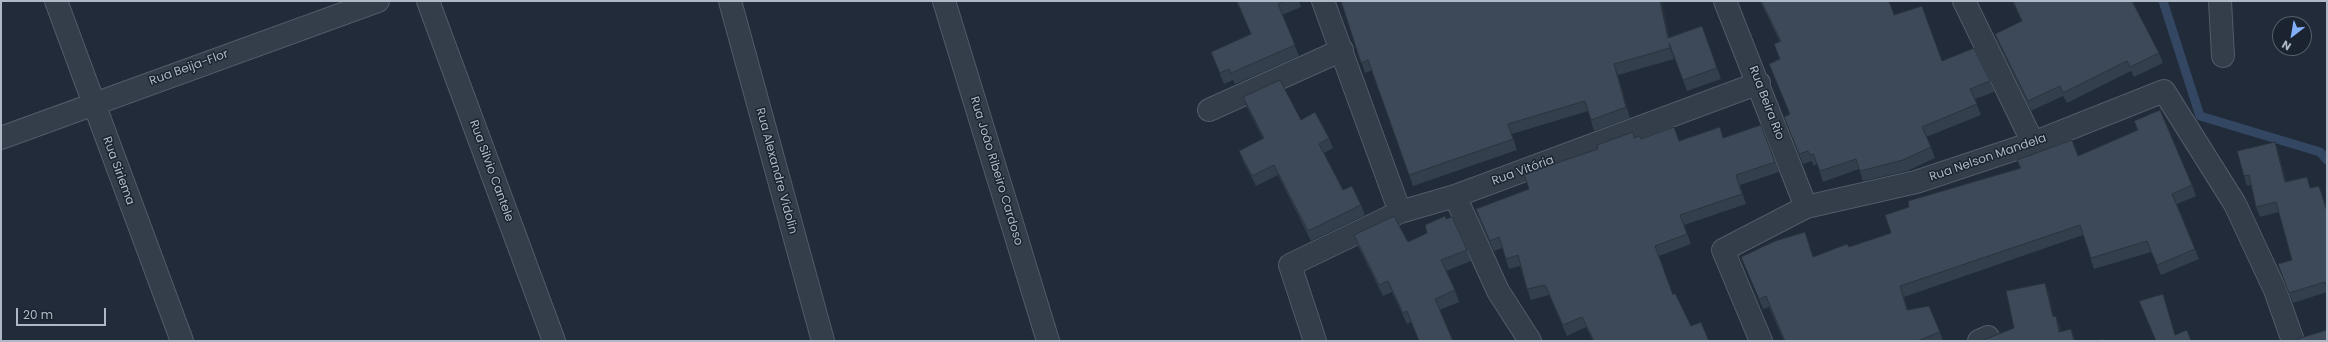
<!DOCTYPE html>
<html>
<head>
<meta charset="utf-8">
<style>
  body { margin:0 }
  #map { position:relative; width:2328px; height:342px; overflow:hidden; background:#212b3a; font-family:Poppins,sans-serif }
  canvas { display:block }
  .frame { position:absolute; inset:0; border:2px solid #afb8c6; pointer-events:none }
  .north { position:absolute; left:2272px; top:16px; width:40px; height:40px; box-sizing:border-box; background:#1a232f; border:1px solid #565f6b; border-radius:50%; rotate:211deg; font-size:11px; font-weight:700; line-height:16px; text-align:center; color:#afb8c6 }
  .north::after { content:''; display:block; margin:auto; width:14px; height:18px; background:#81affa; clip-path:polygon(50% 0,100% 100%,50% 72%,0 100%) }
  .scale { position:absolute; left:16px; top:308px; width:90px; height:18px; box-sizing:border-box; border:2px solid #afb8c6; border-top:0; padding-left:5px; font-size:12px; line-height:14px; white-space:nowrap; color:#afb8c6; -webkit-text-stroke:3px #1a232f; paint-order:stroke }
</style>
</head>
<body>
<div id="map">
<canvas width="2328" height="342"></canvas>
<div class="frame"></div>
<div class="north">N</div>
<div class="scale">20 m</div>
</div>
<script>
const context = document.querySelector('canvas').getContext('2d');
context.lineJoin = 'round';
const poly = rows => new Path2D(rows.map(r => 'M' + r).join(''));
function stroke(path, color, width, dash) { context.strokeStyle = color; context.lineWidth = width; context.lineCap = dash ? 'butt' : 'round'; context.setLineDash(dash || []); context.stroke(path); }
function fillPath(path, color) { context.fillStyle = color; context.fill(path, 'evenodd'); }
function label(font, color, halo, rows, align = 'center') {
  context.font = font + ' Poppins,sans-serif'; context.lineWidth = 3; context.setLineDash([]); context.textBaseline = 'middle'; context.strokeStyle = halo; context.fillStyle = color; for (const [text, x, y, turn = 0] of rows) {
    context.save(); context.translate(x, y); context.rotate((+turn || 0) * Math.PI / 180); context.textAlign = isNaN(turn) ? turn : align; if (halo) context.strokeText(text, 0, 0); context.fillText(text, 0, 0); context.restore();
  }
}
const stream = poly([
  [2163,1,2200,116,2320,152,2327,160]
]);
const minor = poly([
  [56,1,182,341],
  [428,1,554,341],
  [730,1,823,341],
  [944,1,1048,341],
  [1323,1,1400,212],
  [1725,1,1806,207],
  [1964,1,2033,143],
  [2220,1,2223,56],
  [1209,110,1342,50],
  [1,138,378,1],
  [1455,196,1498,291,1530,341],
  [1315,341,1290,265,1400,212,1455,196,1759,83],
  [1761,341,1723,250,1806,207,1916,182,2033,143,2164,91,2235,204,2275,290,2293,341],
  [1979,341,1988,337]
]);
const wall = poly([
  [1236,1,1299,1,1301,7,1282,15,1299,56,1235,84,1233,80,1224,84,1215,63,1211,52,1251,34],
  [1341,1,1670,37,1702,26,1721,79,1687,91,1673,53,1674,59,1618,75,1630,118,1594,131,1588,111,1512,134,1517,150,1413,186,1372,70,1365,73],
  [1760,1,1889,1,1894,15,1942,61,1990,81,1994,92,1975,99,1981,115,1926,137,1931,147,1935,158,1907,171,1863,181,1859,169,1823,182,1817,164,1813,166,1812,161,1803,164,1788,127,1790,115,1769,64,1780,59,1774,44,1780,42],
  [2012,1,2132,1,2159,53,2163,63,2134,77,2131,71,2067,103,2063,96,2031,111,1999,44,1995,34,2022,22],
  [1243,97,1301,120,1329,138,1333,148,1324,153,1343,190,1361,205,1365,215,1311,241,1278,175,1256,186,1243,161,1239,151,1263,139,1247,107],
  [2134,121,2192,185,2196,196,2177,204,2199,259,2161,275,2151,252,2094,269,2083,235,1904,297,1908,310,1940,332,1943,341,1784,341,1769,307,1763,309,1741,257,1813,257,1849,247,1891,233,2020,168,2017,160,2078,156,2137,130],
  [1633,132,1635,138,1641,139,1679,141,1723,138,1775,162,1779,172,1740,185,1746,204,1684,225,1691,244,1659,256,1673,295,1691,326,1709,341,1593,341,1586,327,1567,336,1549,295,1531,300,1527,289,1520,266,1509,269,1502,248,1494,251,1479,219,1476,209,1529,189,1598,149],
  [2275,142,2278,151,2286,182,2311,188,2319,186,2327,210,2327,292,2293,303,2278,264,2292,260,2279,212,2260,217,2256,207,2251,185,2247,186,2244,176],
  [1427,233,1467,250,1471,261,1446,271,1455,290,1459,302,1440,310,1453,341,1419,341,1411,322,1407,324,1392,292,1383,296,1358,246,1354,235,1408,242]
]);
const shadedWall = poly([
  [1660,1,1662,1,1672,49,1668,38],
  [1669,43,1673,53,1674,59,1670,48],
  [1614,64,1618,75,1630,118,1626,107],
  [2275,142,2278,151,2289,192,2285,182],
  [2319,186,2323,196,2327,210,2327,212],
  [2045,283,2049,293,2056,327,2053,317],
  [1900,286,1904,297,1911,321,1907,310],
  [2056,316,2060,326,2063,341,2059,332],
  [2071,329,2075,339,2075,341,2074,341]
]);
const building = poly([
  [1237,1,1285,1,1278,4,1295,45,1231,73,1229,69,1220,73,1211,52,1251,34,1237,1],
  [1341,1,1660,1,1668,38,1702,26,1717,68,1683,80,1669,43,1670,48,1614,64,1626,107,1591,120,1585,101,1508,124,1513,139,1409,175,1368,60,1361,63,1341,1],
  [1761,1,1889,1,1894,15,1922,6,1942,61,1974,48,1990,81,1970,89,1977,104,1922,127,1931,147,1903,160,1860,171,1856,159,1820,171,1813,154,1810,155,1808,151,1799,154,1784,117,1790,114,1769,64,1780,59,1774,44,1781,41,1761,1],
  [2013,1,2132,1,2159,53,2130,67,2127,61,2063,93,2060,86,2028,101,1995,34,2022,21,2013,1],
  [1280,80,1301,120,1315,112,1329,138,1319,144,1343,190,1352,186,1361,205,1308,231,1274,165,1252,176,1239,151,1264,138,1243,97,1280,80],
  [2160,110,2192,185,2172,194,2195,249,2157,265,2147,241,2091,258,2080,225,1900,286,1907,310,1929,306,1940,332,1917,341,1785,341,1766,296,1759,299,1741,257,1775,241,1805,232,1813,257,1847,244,1849,247,1891,233,1885,215,1909,207,1908,201,2021,168,2017,160,2072,140,2078,156,2138,130,2134,121,2160,110],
  [1761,125,1775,162,1736,175,1742,194,1680,215,1687,234,1655,246,1673,295,1675,293,1691,326,1701,322,1709,341,1594,341,1582,317,1563,325,1545,285,1527,289,1518,255,1506,259,1499,237,1490,241,1476,209,1529,189,1524,174,1598,149,1597,145,1633,132,1634,138,1640,136,1641,139,1674,127,1679,141,1720,127,1723,138,1761,125],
  [2275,142,2285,182,2307,177,2310,188,2319,186,2327,212,2327,289,2325,282,2289,293,2278,264,2292,260,2276,202,2256,207,2249,175,2244,176,2237,151,2275,142],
  [1394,216,1408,242,1427,233,1425,225,1445,216,1446,219,1452,217,1467,250,1441,260,1455,290,1435,299,1453,341,1419,341,1407,311,1403,313,1388,281,1379,285,1354,235,1394,216],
  [2045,283,2053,317,2056,316,2059,332,2071,329,2074,341,1981,341,2014,328,2006,291,2045,283],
  [2163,294,2175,335,2187,330,2191,341,2156,341,2139,301,2163,294],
  [2327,330,2327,341,2296,341,2300,338,2327,330],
  [2103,339,2104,341,2095,341,2103,339]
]);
const streetNames = [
  ["Rua Beija-Flor",189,68,-20],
  ["Rua Beira Rio",1766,103,69],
  ["Rua Nelson Mandela",1988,158,-19],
  ["Rua Siriema",118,171,70],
  ["Rua Silvio Cantele",491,171,70],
  ["Rua Alexandre Vidolin",776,171,75],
  ["Rua João Ribeiro Cardoso",996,171,73],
  ["Rua Vitória",1523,171,-20]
];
stroke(stream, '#344762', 9);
stroke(minor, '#525b68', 24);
stroke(minor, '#343d4a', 22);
fillPath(wall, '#343f4d');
fillPath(shadedWall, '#2b333e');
fillPath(building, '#3d4959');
stroke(building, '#2b333e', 1);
label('12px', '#afb8c6', '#1a232f', streetNames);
</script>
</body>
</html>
